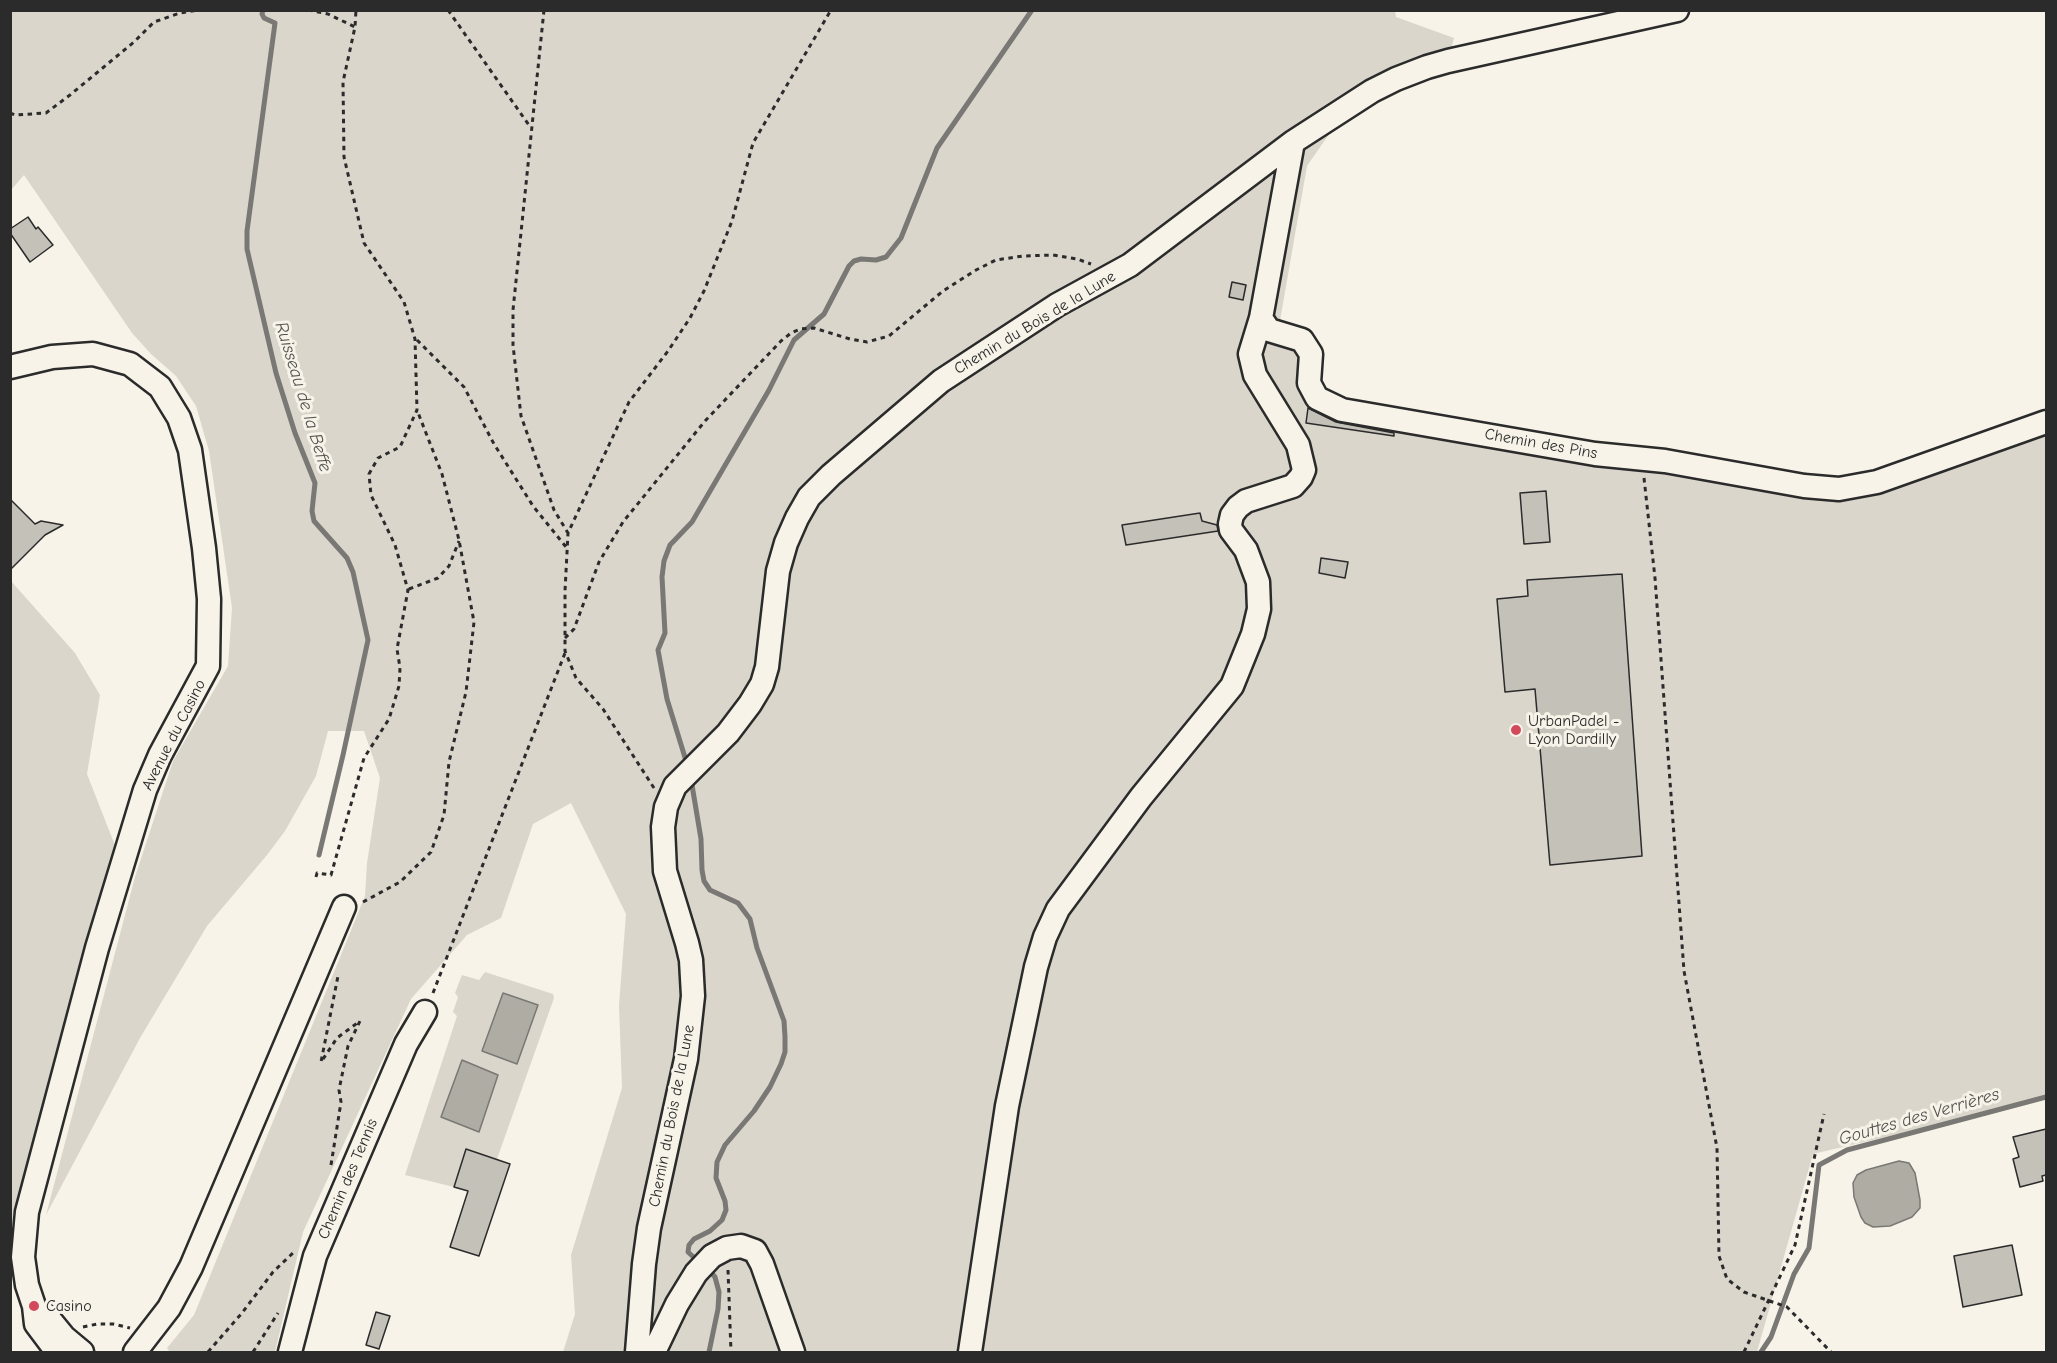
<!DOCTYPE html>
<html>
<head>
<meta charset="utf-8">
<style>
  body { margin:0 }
  #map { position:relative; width:2057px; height:1363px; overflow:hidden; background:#f7f3e8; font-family:"Comic Neue",sans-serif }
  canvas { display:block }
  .frame { position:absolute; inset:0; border:12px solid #2b2b2b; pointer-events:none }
</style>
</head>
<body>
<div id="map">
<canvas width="2057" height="1363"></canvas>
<div class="frame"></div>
</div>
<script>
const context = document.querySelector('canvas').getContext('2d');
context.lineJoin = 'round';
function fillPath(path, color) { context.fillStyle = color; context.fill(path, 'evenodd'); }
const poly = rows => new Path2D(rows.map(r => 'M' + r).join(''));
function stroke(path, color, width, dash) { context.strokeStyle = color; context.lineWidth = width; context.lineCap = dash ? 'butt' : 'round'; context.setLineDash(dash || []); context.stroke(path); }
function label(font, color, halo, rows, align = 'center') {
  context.font = font + ' "Comic Neue",sans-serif'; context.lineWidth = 6; context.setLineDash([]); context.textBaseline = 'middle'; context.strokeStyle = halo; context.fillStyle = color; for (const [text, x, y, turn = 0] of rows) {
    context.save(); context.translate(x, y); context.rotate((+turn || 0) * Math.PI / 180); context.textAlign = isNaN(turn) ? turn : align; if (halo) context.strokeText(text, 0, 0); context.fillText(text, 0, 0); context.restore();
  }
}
const green = poly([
  [11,11,1395,11,1396,17,1454,38,1448,61,1348,107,1307,166,1278,332,1302,340,1317,398,1839,489,2046,422,2046,1099,1813,1154,1757,1352,563,1352,575,1314,571,1255,622,1088,619,1005,626,914,571,803,533,824,501,918,467,935,411,999,303,1232,275,1352,170,1352,167,1348,194,1315,365,896,367,863,380,778,364,731,328,731,316,776,285,831,267,855,207,926,140,1038,46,1215,135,877,173,761,228,666,232,608,209,451,196,406,176,376,151,354,132,333,24,175,11,190],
  [11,581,75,653,100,695,87,774,116,848,11,1231],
  [485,972,553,994,554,998,497,1159,466,1150,454,1187,405,1175,457,1016,453,1012,458,997,455,993,462,975,479,980]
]);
const water = poly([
  [503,993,538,1005,517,1064,482,1051,503,993],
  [462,1060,498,1075,479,1132,441,1117,462,1060],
  [1899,1161,1909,1163,1915,1173,1920,1200,1920,1208,1912,1217,1890,1226,1873,1227,1865,1223,1861,1217,1854,1197,1853,1183,1857,1175,1866,1170,1899,1161]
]);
const stream = poly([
  [263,10,262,14,264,18,275,23,247,231,247,249,276,373,295,433,315,483,312,511,314,521,347,558,353,572,368,640,343,755,319,855],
  [687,764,667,699,658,650,665,633,662,577,664,561,670,545,692,522,769,390,794,340,824,314,849,266,854,261,861,259,876,260,886,257,901,238,937,148,1032,10],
  [691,779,701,839,702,870,704,881,710,890,738,903,750,919,757,948,784,1021,785,1037,785,1052,781,1064,770,1087,754,1111,725,1145,717,1162,716,1178,725,1201,726,1210,722,1220,710,1231,694,1239,689,1245,688,1252,699,1262],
  [708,1269,715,1277,719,1292,718,1309,709,1352],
  [1761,1352,1771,1337,1794,1274,1809,1248,1819,1165,1847,1150,2046,1097]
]);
const building = poly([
  [28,217,36,229,38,227,53,245,30,262,10,233,10,229,28,217],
  [1232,282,1246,285,1243,300,1229,297,1232,282],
  [1308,408,1336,422,1394,433,1394,436,1306,423,1308,408],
  [1546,491,1550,542,1524,544,1520,493,1546,491],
  [10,499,35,524,41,521,63,525,45,535,10,570,10,499],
  [1200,513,1202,521,1217,525,1218,531,1126,545,1122,525,1200,513],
  [1321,558,1348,562,1345,578,1319,573,1321,558],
  [1622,574,1642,856,1550,865,1535,689,1505,692,1497,599,1528,596,1527,580,1622,574],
  [2046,1129,2046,1175,2042,1176,2043,1181,2020,1187,2013,1159,2019,1157,2013,1137,2046,1129],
  [466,1149,510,1164,479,1256,450,1247,468,1191,454,1187,466,1149],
  [2012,1245,2022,1295,1963,1307,1954,1256,2012,1245],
  [376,1312,390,1316,379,1349,366,1345,376,1312]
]);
const path = poly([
  [260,10,267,10],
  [308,10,328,14,355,27],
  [448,10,531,128],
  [544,10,513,310,513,345,521,416,554,510,568,533],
  [10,113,15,115,46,113,70,95,134,42,154,22,180,13,199,10],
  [417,340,464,387,494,444,533,506,566,547],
  [1644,478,1655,578,1684,971,1717,1148,1719,1256,1727,1279,1744,1292,1787,1307,1831,1352],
  [409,589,438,578,449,566,459,541],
  [565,638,574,629,599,562,623,522,705,421,781,341,791,333,800,329,814,328,850,339,867,342,889,336,943,291,976,270,996,260,1023,256,1053,255,1077,259,1091,264],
  [654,788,603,709,576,678,565,651,565,591,568,533,629,402,668,351,690,318,704,291,732,221,753,143,831,10],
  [316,877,317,873,331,875,364,758,389,719,399,686,400,668,397,649,408,590,395,545,371,495,369,474,378,458,400,447,417,410,415,339,404,302,364,243,344,157,343,82,355,27,356,10],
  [363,902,400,882,431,852,444,815,449,762,466,692,474,622,459,540,442,474,417,410],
  [433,993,565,653],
  [331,1165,341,1102,339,1090,348,1046,360,1021,337,1038,321,1062,338,976],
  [728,1270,731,1352],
  [83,1327,97,1324,113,1324,130,1328],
  [208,1352,242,1313,273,1272,295,1251],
  [253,1352,278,1313],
  [1744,1352,1795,1245,1824,1114]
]);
const minor = poly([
  [1293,142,1261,318,1269,330,1302,340,1311,354,1309,383,1317,398,1342,410,1595,454,1665,461,1804,486,1839,489,1877,482,2046,422],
  [10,367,52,357,93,354,130,364,160,387,179,418,190,450,204,548,209,599,208,666,160,755,145,790,97,948,27,1212,23,1257,27,1285,34,1306,36,1324,57,1352],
  [46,1315,64,1337,82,1352],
  [135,1352,169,1308,191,1267,344,907],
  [290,1352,315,1256,406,1044,425,1012],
  [637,1352,644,1264,649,1228,686,1059,693,996,691,960,687,943,665,871,663,827,666,807,675,786,728,733,750,704,762,684,767,667,778,571,786,543,797,518,809,497,831,475,941,381,1057,305,1130,265,1293,142,1372,91,1396,79,1427,67,1448,61,1677,10],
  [654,1352,677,1304,696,1273,712,1256,727,1248,741,1246,755,1251,762,1264,793,1352],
  [970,1352,1007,1106,1036,967,1045,937,1058,909,1141,797,1232,686,1253,634,1259,609,1258,582,1246,550,1231,530,1230,524,1232,515,1238,507,1246,501,1293,486,1301,477,1304,470,1298,445,1255,375,1250,354,1261,318]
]);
const markers = [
  [1516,730,6,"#d1495b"],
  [34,1306,6,"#d1495b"]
];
const streetNames = [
  ["Chemin du Bois de la Lune",1035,323,-31],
  ["Chemin des Pins",1541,444,10],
  ["Avenue du Casino",174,735,-63],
  ["Chemin du Bois de la Lune",672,1116,-79],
  ["Chemin des Tennis",348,1179,-67]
];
const poiNames = [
  ["UrbanPadel -",1528,721],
  ["Lyon Dardilly",1528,739],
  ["Casino",46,1306]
];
const waterNames = [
  ["Ruisseau de la Beffe",303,397,73],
  ["Gouttes des Verrières",1919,1117,-16]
];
fillPath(green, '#dad6cc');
fillPath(water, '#afaca4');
stroke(water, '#7a7874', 1.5);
stroke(stream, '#7a7874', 5);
fillPath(building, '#c4c1b9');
stroke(building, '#2b2b2b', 1.5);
stroke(minor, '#2b2b2b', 27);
stroke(path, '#2b2b2b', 3, [4.5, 4.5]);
stroke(minor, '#f7f3e8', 22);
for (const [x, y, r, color] of markers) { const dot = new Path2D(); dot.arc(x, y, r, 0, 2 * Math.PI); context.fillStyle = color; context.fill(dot); stroke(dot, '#f7f3e8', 2); }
label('16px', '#2b2b2b', '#f7f3e8', streetNames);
label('16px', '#2b2b2b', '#f7f3e8', poiNames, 'left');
label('italic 18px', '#53524f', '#f7f3e8', waterNames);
</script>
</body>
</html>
